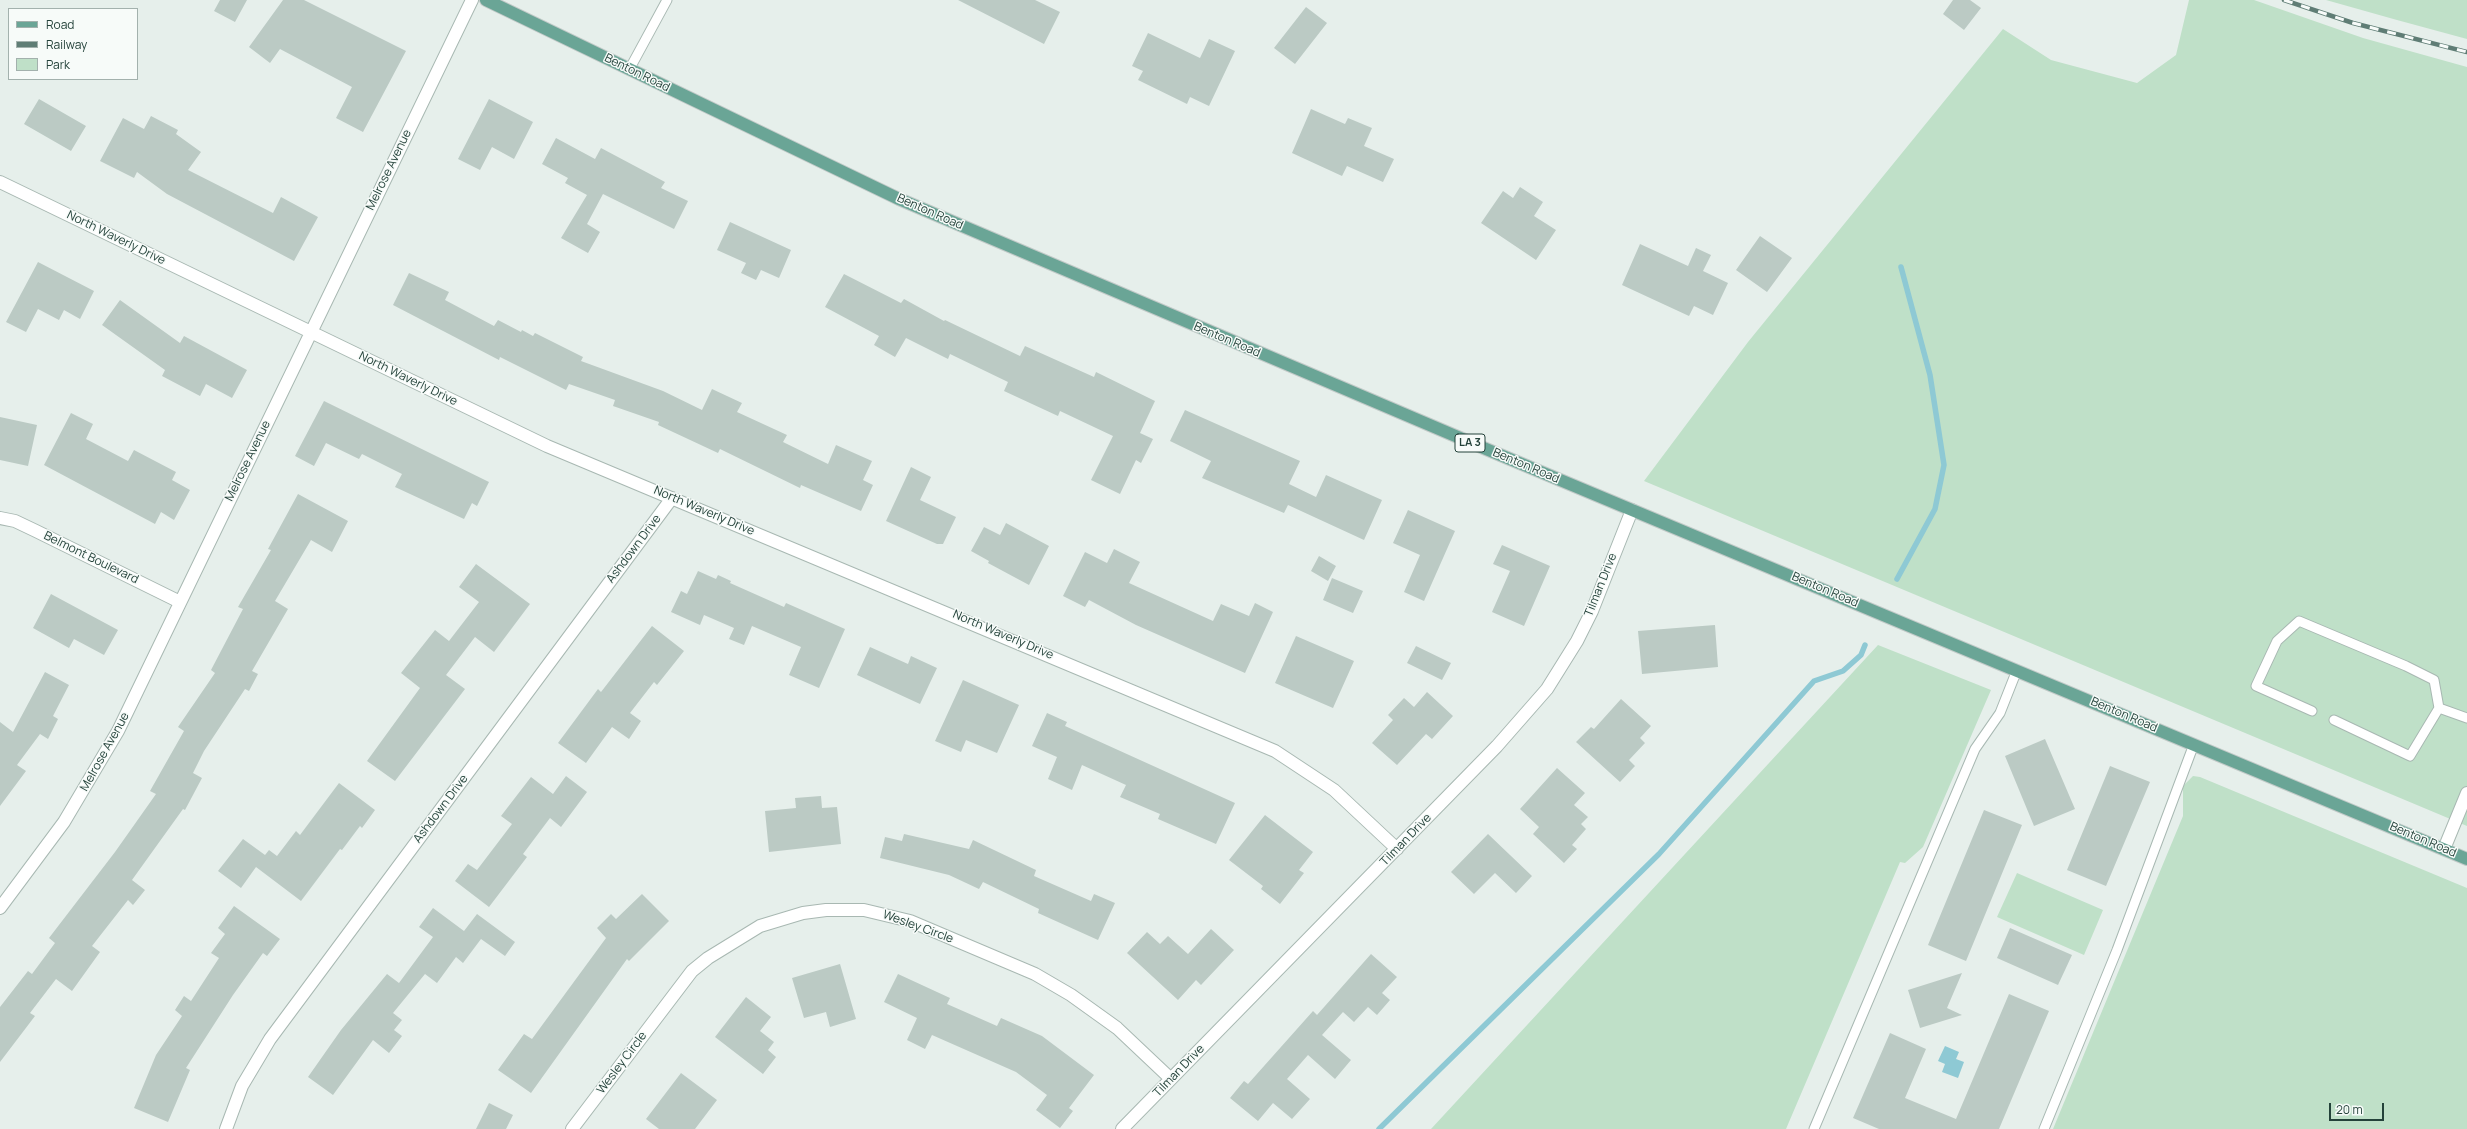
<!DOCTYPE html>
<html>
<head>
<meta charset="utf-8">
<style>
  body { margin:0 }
  #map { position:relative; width:2467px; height:1129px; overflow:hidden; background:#e6efeb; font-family:Manrope,sans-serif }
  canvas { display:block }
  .legend { position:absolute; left:8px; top:8px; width:130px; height:72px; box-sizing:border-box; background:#f7fbf9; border:1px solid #a3b1ad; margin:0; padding:5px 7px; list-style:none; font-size:12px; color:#24423a }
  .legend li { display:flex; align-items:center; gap:8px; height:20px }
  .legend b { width:20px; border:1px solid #a3b1ad }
  .scale { position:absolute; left:2329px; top:1103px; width:55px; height:18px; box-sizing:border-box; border:2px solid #24423a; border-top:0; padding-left:5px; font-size:12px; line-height:14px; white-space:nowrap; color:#24423a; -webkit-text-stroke:3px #f7fbf9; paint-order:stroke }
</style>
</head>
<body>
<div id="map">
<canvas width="2467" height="1129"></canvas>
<ul class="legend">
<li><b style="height:5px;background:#6aa596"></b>Road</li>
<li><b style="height:5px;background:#5f7d75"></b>Railway</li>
<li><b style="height:11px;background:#bfe0c8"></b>Park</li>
</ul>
<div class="scale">20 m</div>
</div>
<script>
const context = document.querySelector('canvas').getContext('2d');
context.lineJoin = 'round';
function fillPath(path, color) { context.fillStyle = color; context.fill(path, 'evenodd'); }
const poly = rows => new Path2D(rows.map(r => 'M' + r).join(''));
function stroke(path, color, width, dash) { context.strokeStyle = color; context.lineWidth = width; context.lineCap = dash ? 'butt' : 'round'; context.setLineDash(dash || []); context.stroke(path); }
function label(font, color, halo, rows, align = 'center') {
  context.font = font + ' Manrope,sans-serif'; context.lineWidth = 3; context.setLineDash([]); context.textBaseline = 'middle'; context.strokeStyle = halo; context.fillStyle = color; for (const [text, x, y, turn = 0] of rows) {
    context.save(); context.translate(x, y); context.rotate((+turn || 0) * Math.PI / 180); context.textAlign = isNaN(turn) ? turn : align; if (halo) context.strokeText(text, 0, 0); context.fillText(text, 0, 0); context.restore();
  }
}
const green = poly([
  [2189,0,2254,0,2363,38,2467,67,2467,826,1644,481,1748,342,2003,29,2051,60,2137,83,2176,55],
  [2326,0,2467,0,2467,39,2397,20],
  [1878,645,1991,690,1923,847,1905,863,1900,862,1786,1129,1431,1129],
  [2193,776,2200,777,2467,888,2467,1129,2053,1129,2183,816,2183,786],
  [2017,873,2103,910,2084,955,1997,917]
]);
const water = poly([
  [1945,1046,1959,1052,1956,1059,1964,1062,1958,1078,1942,1072,1945,1064,1938,1061]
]);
const stream = poly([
  [1897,579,1935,509,1944,465,1930,375,1901,267],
  [1379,1129,1659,854,1814,681,1843,671,1861,655,1865,645]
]);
const building = poly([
  [220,0,247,0,235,22,214,11],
  [283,0,304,0,406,51,363,132,336,118,352,87,280,49,270,63,249,47],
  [958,0,1035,0,1060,12,1044,44],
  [1953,0,1970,0,1981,8,1964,30,1943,14],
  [1306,7,1327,23,1295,64,1274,48],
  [1148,33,1200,58,1209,39,1235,51,1209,106,1190,97,1187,104,1138,80,1143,71,1132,66],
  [39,99,86,126,71,151,24,124],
  [489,99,533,122,514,159,492,147,480,170,458,159],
  [1311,109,1345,124,1348,118,1372,128,1364,146,1394,159,1383,182,1347,166,1342,176,1292,153],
  [151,116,178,130,176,134,201,152,188,170,273,213,281,197,318,217,294,261,167,194,137,172,134,178,100,161,123,118,144,129],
  [556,138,595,159,601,148,665,182,661,188,688,201,674,229,603,194,587,224,600,232,588,253,561,238,587,195,565,183,568,178,542,164],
  [1520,187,1543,202,1534,216,1556,230,1536,260,1481,223,1503,191,1513,198],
  [730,222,791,250,779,278,761,270,756,280,741,273,746,263,717,250],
  [1760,236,1792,258,1767,292,1736,270],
  [1640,244,1688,266,1696,248,1711,255,1703,271,1728,283,1713,315,1694,306,1689,316,1622,285],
  [38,262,94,291,80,319,64,310,59,320,38,309,26,332,6,322],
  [409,273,449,292,445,300,494,326,498,320,521,332,522,330,533,336,535,333,583,357,581,361,663,391,702,410,712,389,742,403,737,412,787,435,783,442,828,464,836,445,872,461,863,480,873,485,861,511,801,485,800,488,720,449,718,453,658,425,659,422,613,406,615,400,569,384,566,390,500,357,499,360,393,305],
  [844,274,901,303,904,299,944,321,945,320,1020,356,1025,346,1094,377,1096,372,1155,401,1140,433,1153,439,1141,463,1136,460,1120,494,1091,480,1113,436,1060,411,1058,416,1004,391,1008,382,950,354,948,359,906,338,895,357,874,345,879,336,825,307],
  [120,300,180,343,184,336,247,370,232,398,206,384,200,396,162,376,165,370,102,325],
  [324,401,489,482,477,506,472,503,464,519,395,487,402,474,362,454,359,459,326,443,314,466,295,456],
  [1185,410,1300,461,1289,484,1316,497,1326,475,1382,500,1364,540,1288,505,1284,513,1202,478,1211,461,1170,441],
  [71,413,93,424,86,439,128,461,134,450,176,472,172,480,190,490,174,520,161,512,155,524,44,465],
  [0,417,37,425,28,466,0,460],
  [911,467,931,477,920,500,956,517,943,544,937,544,886,521],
  [298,494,348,521,332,552,311,540,275,601,288,609,252,671,258,674,249,691,245,689,204,751,193,773,202,778,185,810,183,809,132,880,145,890,133,905,128,900,92,946,100,952,72,991,56,979,30,1013,35,1016,0,1062,0,1007,28,971,32,974,55,943,49,938,115,852,156,794,150,791,184,731,178,727,215,673,211,670,243,609,238,607,271,550,268,549],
  [1408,510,1455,531,1424,601,1404,592,1420,555,1393,543],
  [1006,523,1049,546,1029,585,988,563,989,561,971,551,984,527,1000,535],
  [1502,545,1550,566,1524,626,1492,612,1510,571,1493,564],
  [1114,549,1140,562,1129,583,1213,621,1221,604,1249,616,1255,603,1273,612,1245,673,1136,625,1089,600,1085,607,1063,596,1085,552,1107,563],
  [1319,556,1336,566,1328,581,1311,571],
  [476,564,530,604,494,652,475,637,446,675,465,689,395,781,367,761,420,688,401,673,435,630,449,641,479,602,459,587],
  [698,571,716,579,718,575,731,581,730,583,784,607,786,603,845,629,819,688,789,675,801,647,752,626,744,645,729,639,734,628,704,615,700,625,671,612,681,591,687,594],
  [1332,578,1363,591,1353,613,1323,600],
  [51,594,118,630,104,655,74,639,69,648,33,628],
  [1715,625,1718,667,1642,674,1638,631],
  [652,626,684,651,657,685,654,682,630,713,641,721,629,739,612,727,586,763,558,743,598,689,601,692],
  [1296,636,1354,661,1333,708,1275,683],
  [1416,646,1451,663,1442,680,1407,663],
  [870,647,908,664,911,656,937,668,920,704,857,675],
  [45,672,69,685,53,716,58,719,48,739,40,734,17,765,26,771,0,806,0,722,13,732],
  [963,680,1019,705,997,753,966,740,961,752,935,741],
  [1427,692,1453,716,1432,739,1426,734,1397,765,1372,743,1393,720,1388,715,1404,698,1414,707],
  [1621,699,1651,726,1640,738,1645,743,1629,760,1635,766,1620,782,1576,742,1591,727,1594,729],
  [1047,713,1067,722,1065,726,1235,803,1216,844,1158,819,1160,814,1120,797,1126,785,1082,765,1072,790,1048,779,1057,757,1032,746],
  [2045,739,2075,809,2034,826,2005,756],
  [2110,766,2150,782,2106,886,2067,870],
  [1557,768,1585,793,1574,805,1588,817,1581,824,1586,829,1572,845,1577,849,1564,863,1533,834,1539,827,1520,809],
  [566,776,587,792,561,827,550,818,523,854,527,857,489,907,455,881,468,864,477,870,512,824,501,816,531,777,553,794],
  [339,783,375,810,362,828,360,826,342,850,340,849,301,901,256,867,241,888,218,871,243,839,265,855,269,850,277,856,296,831,300,835],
  [821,796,822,808,837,807,841,844,769,852,765,811,796,808,795,798],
  [1984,810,2022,825,1966,961,1928,945],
  [1265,815,1313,852,1299,870,1304,873,1280,904,1261,889,1263,886,1229,860],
  [904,834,969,849,973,840,1036,870,1034,876,1091,901,1094,894,1115,903,1098,940,1038,913,1039,909,983,882,979,889,949,875,880,858,885,837,902,841],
  [1488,834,1532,876,1516,893,1495,873,1474,894,1451,872],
  [642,894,669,921,629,961,627,959,531,1093,498,1070,524,1034,532,1039,606,938,597,928,611,914,616,919],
  [234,906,280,939,267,956,263,953,233,995,186,1068,190,1070,168,1122,134,1108,156,1055,182,1016,175,1010,184,996,191,1001,219,958,211,953,225,934,218,928],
  [433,908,464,931,477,914,515,942,505,956,481,939,463,963,456,957,437,983,425,974,393,1013,402,1020,394,1030,402,1036,389,1053,373,1040,333,1095,308,1077,341,1030,387,974,399,983,433,937,419,927],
  [2010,928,2072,955,2058,985,1997,958],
  [1211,929,1234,950,1201,985,1196,980,1178,1000,1127,953,1147,932,1160,944,1168,936,1188,954],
  [1371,954,1397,977,1382,993,1390,1000,1377,1015,1368,1007,1354,1022,1343,1012,1322,1035,1351,1060,1335,1079,1308,1055,1287,1079,1310,1099,1292,1119,1273,1103,1258,1121,1230,1098,1244,1081,1248,1084,1313,1011,1317,1015],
  [840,964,856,1019,830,1027,826,1012,804,1018,792,978],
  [1962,973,1947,1008,1962,1015,1920,1028,1908,990],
  [898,974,950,998,947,1004,997,1026,1001,1018,1042,1036,1094,1075,1069,1108,1073,1111,1060,1128,1036,1110,1047,1095,1016,1072,932,1035,925,1049,907,1040,917,1018,884,1002],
  [2009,994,2049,1011,1999,1129,1879,1129,1853,1118,1890,1033,1926,1049,1905,1098,1956,1119],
  [746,997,771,1017,760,1031,774,1042,768,1050,776,1057,763,1074,715,1037],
  [681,1073,717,1100,695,1129,659,1129,646,1119],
  [489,1103,513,1115,506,1129,476,1129]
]);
const service = poly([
  [629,70,667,0],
  [2312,711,2256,686,2277,641,2299,621,2406,666,2434,680,2439,708],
  [2334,720,2410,756,2439,708,2467,718],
  [1814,1129,1975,749,2000,713,2017,670],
  [2044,1129,2117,950,2194,744]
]);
const minor = poly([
  [0,182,547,446,1275,751,1334,790,1397,849],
  [0,518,15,521,36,531,180,602],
  [2444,849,2467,793],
  [0,908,64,822,118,731,472,0],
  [226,1129,242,1086,270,1039,672,498],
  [572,1129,692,971,708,958,760,926,803,913,826,910,864,910,910,921,1035,974,1071,995,1117,1028,1171,1079],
  [1122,1129,1497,746,1547,689,1577,641,1592,611,1632,510]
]);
const primary = poly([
  [486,0,899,199,1486,449,2467,859]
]);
const rail = poly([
  [2284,0,2353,23,2467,52]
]);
const shields = [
  [1470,443,30]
];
const shieldNames = [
  ["LA 3",1470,443]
];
const streetNames = [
  ["Benton Road",637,73,26],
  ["Melrose Avenue",389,170,-64],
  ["Benton Road",930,212,24],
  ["North Waverly Drive",116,238,26],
  ["Benton Road",1227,340,23],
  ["North Waverly Drive",408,379,26],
  ["Melrose Avenue",248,461,-64],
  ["Benton Road",1526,466,23],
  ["North Waverly Drive",704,511,23],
  ["Ashdown Drive",634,549,-53],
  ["Belmont Boulevard",91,558,26],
  ["Tilman Drive",1601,585,-68],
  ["Benton Road",1825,590,23],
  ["North Waverly Drive",1003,635,23],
  ["Benton Road",2124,715,23],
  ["Melrose Avenue",105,752,-61],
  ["Ashdown Drive",441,809,-53],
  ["Tilman Drive",1406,840,-46],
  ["Benton Road",2423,840,23],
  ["Wesley Circle",918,927,20],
  ["Wesley Circle",622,1063,-53],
  ["Tilman Drive",1179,1071,-46]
];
fillPath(green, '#bfe0c8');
fillPath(water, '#8ec9d4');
stroke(stream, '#8ec9d4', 5.5);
fillPath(building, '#bbcac4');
stroke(service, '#a8b8b2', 11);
stroke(minor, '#a8b8b2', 14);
stroke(primary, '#c2cac8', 14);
stroke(service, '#fff', 9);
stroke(minor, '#fff', 12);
stroke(primary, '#6aa596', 12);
stroke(rail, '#5f7d75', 4.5);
stroke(rail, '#f7fbf9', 3, [9]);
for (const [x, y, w] of shields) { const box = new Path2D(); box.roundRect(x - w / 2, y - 9, w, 18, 3); context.fillStyle = '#f7fbf9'; context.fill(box); stroke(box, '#24423a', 1); }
label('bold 11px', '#24423a', null, shieldNames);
label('12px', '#24423a', '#f7fbf9', streetNames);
</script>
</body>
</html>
